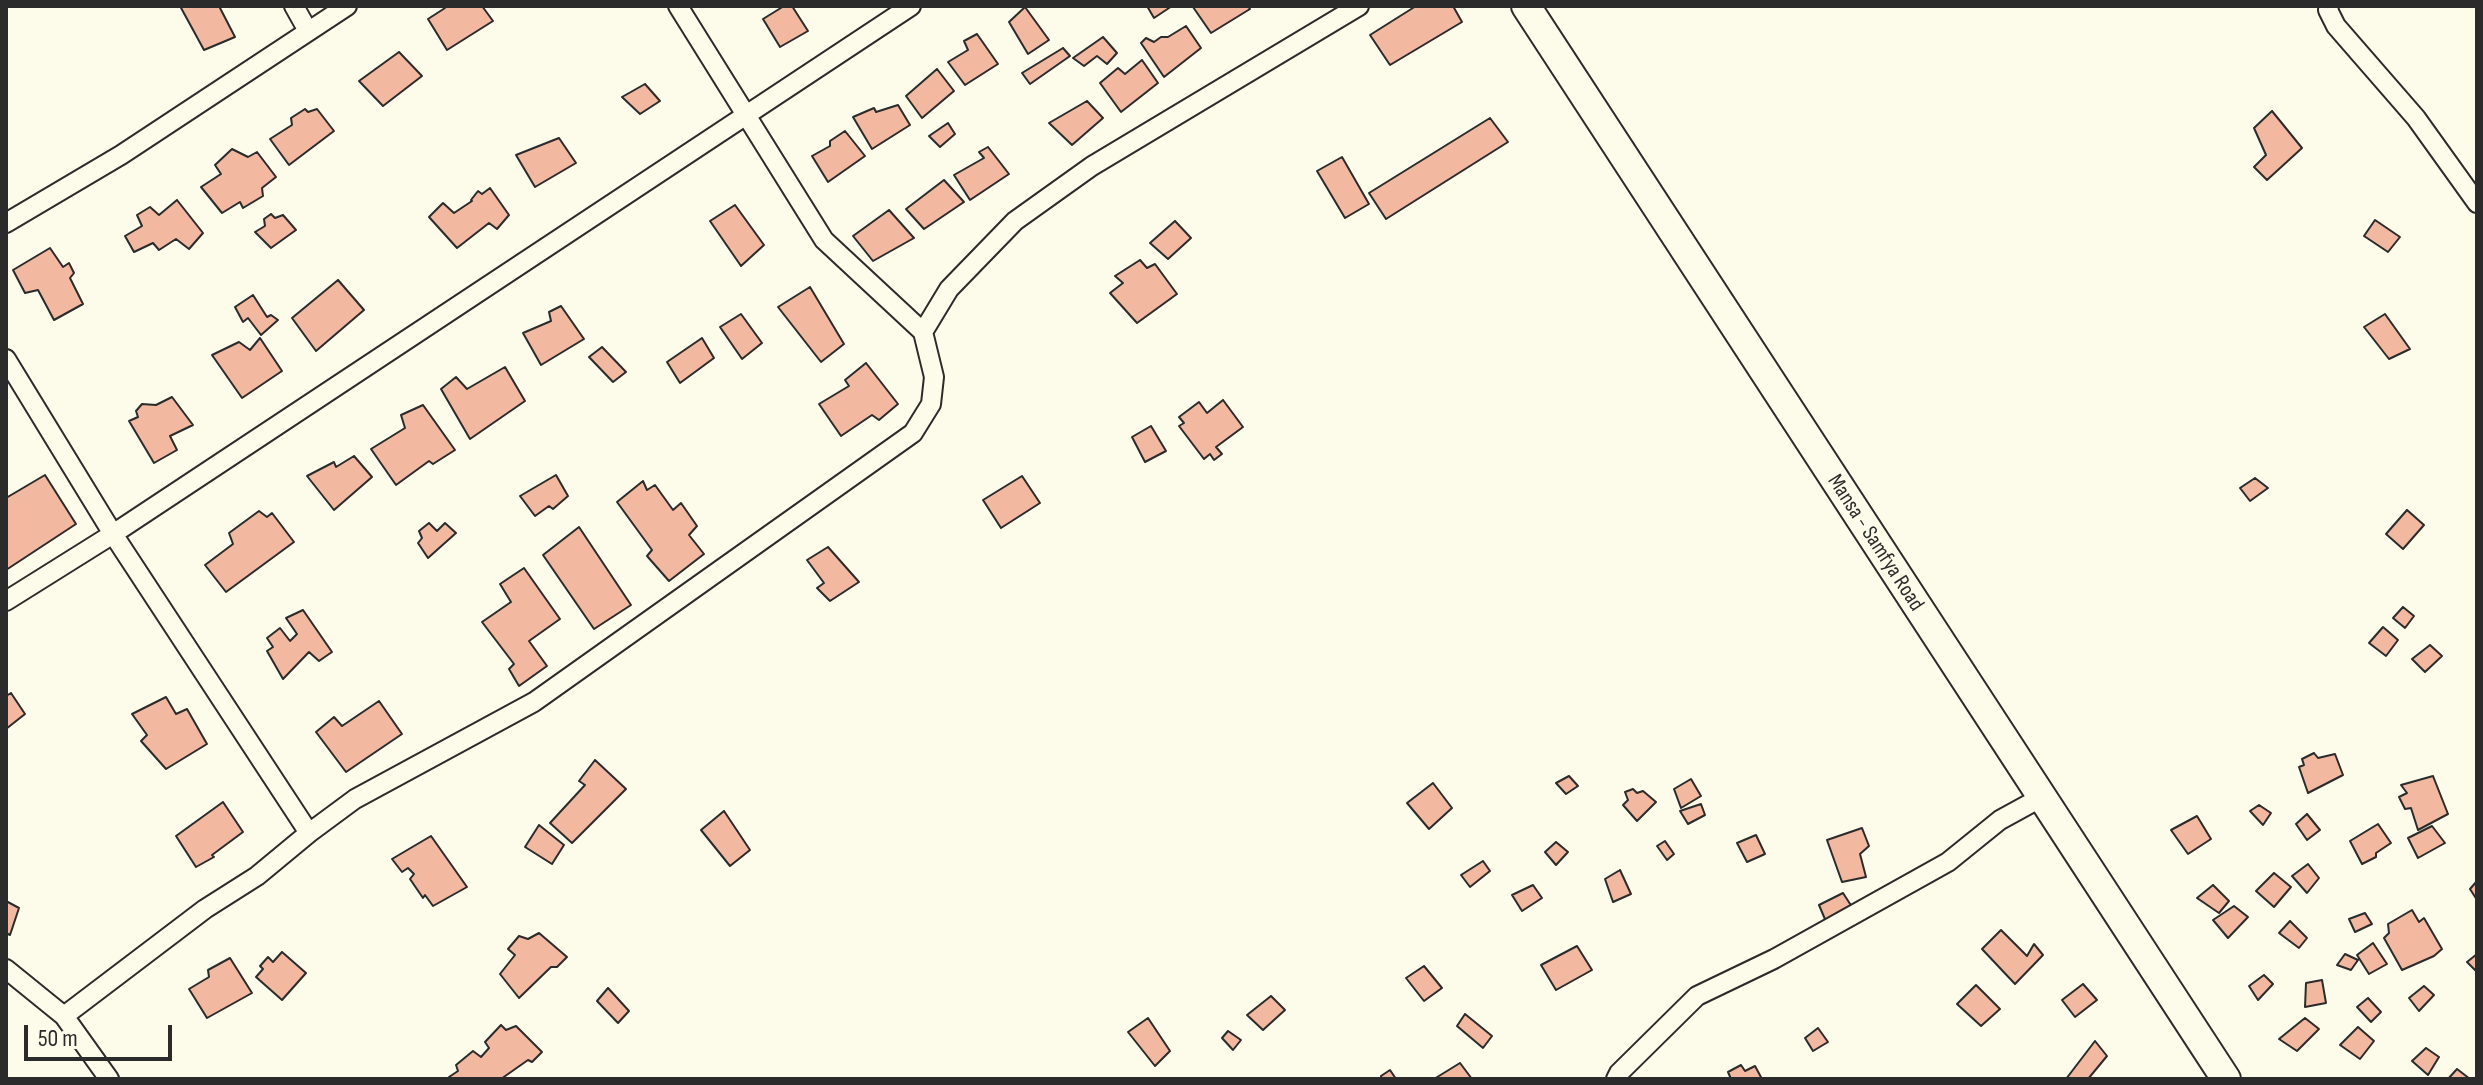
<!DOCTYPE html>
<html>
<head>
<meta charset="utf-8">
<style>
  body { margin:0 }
  #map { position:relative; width:2483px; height:1085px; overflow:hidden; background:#fdfbea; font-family:"Sofia Sans Condensed",sans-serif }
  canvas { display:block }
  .frame { position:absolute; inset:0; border:8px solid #2b2b2b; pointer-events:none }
  .scale { position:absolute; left:24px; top:1025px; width:148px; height:36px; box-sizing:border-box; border:4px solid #2b2b2b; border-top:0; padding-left:10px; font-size:24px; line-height:28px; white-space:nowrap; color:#2b2b2b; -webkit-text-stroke:6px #fdfbea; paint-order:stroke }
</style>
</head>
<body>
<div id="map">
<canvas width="2483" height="1085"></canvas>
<div class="frame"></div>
<div class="scale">50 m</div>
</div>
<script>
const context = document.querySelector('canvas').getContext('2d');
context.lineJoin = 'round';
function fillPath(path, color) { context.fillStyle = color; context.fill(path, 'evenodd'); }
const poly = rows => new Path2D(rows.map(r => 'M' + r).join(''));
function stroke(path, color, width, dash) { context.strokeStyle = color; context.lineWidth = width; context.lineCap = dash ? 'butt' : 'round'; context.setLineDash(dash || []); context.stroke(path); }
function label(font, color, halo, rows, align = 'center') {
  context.font = font + ' "Sofia Sans Condensed",sans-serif'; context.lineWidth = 6; context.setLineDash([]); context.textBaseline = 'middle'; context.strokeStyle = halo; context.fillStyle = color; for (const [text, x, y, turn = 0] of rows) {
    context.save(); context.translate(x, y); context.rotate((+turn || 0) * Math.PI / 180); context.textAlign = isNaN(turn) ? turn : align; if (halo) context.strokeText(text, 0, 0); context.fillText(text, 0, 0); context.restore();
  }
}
const building = poly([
  [180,6,219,6,235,37,204,50,180,6],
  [444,6,482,6,493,21,447,50,428,19,445,8,444,6],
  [784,6,792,6,808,31,780,47,763,19,784,6],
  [1147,6,1172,6,1154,18,1147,6],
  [1248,6,1250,9,1211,33,1193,7,1248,6],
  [1416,6,1453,6,1462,22,1390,65,1370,35,1416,6],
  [1025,7,1049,40,1028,54,1009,22,1025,7],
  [1186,26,1201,48,1164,77,1141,43,1146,38,1154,42,1161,37,1168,37,1186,26],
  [977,34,998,64,965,85,948,62,968,50,964,41,977,34],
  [1103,37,1117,53,1107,64,1097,56,1084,66,1073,58,1103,37],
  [1063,48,1070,56,1030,84,1022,73,1063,48],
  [399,52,422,76,383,106,359,81,399,52],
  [1142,60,1158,83,1121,112,1100,83,1118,68,1125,74,1142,60],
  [937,69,954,91,922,118,906,96,937,69],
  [645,84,660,101,640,114,622,97,645,84],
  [1087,101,1103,118,1072,145,1049,123,1087,101],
  [898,105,910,125,872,149,853,117,874,108,876,112,898,105],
  [305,109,308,112,317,109,334,131,289,165,270,139,292,125,291,118,305,109],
  [2272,111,2302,148,2267,180,2254,167,2266,155,2254,128,2272,111],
  [1490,118,1508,142,1386,219,1369,193,1490,118],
  [948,123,955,134,940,147,929,136,948,123],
  [845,131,865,156,828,182,812,156,830,146,830,141,845,131],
  [559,138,576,163,535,187,516,155,559,138],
  [988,147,1009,174,970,200,954,175,984,158,979,152,988,147],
  [232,149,248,157,257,152,276,177,262,188,263,196,243,208,240,202,222,213,201,187,221,174,215,165,232,149],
  [1342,157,1369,204,1345,218,1317,171,1342,157],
  [944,180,964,202,924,229,906,209,944,180],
  [490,188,509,215,497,229,489,223,457,248,429,217,443,203,454,213,472,201,471,200,478,191,482,194,490,188],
  [177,200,203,233,189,249,176,239,159,250,153,243,134,252,125,236,142,226,137,215,150,207,159,215,177,200],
  [735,205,764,245,741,266,710,221,735,205],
  [889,210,914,238,873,261,853,236,889,210],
  [271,214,275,218,283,215,296,230,271,248,255,232,265,226,264,219,271,214],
  [2375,220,2400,237,2388,252,2364,236,2375,220],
  [1175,221,1191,238,1168,259,1150,243,1175,221],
  [50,248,63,267,69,263,74,273,70,278,83,304,54,320,38,290,25,293,13,270,50,248],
  [1140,260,1147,268,1155,264,1177,294,1137,323,1110,293,1123,283,1115,276,1140,260],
  [338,280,364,310,316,351,292,318,338,280],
  [810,287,844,344,821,362,778,307,810,287],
  [253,295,267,317,271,315,278,320,261,335,248,318,243,322,235,307,253,295],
  [561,306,584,339,541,365,523,333,551,321,549,312,561,306],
  [741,314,762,343,742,359,720,327,741,314],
  [2385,314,2410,349,2389,359,2364,327,2385,314],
  [260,338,282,371,242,398,212,355,239,342,250,350,260,338],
  [702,338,714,358,680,383,667,362,702,338],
  [602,347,626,372,613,382,589,357,602,347],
  [866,363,898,404,879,420,872,415,841,436,819,404,849,386,845,380,866,363],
  [505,367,525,401,470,439,441,389,456,377,467,389,505,367],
  [172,397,193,425,170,436,177,450,154,463,129,421,138,417,136,411,142,404,156,405,172,397],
  [1223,400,1243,427,1216,447,1222,454,1214,460,1210,454,1204,459,1179,426,1184,423,1179,417,1199,402,1207,413,1223,400],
  [423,405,455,450,433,464,429,461,396,485,371,449,405,428,401,415,423,405],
  [1151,426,1166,451,1145,462,1132,437,1151,426],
  [354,456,372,477,334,510,307,476,334,462,336,467,354,456],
  [45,475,76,524,6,570,6,498,45,475],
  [556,475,568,496,553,509,549,506,535,516,520,496,556,475],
  [1022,476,1040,503,1001,528,983,500,1022,476],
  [2255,478,2268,488,2250,501,2240,488,2255,478],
  [643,481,647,490,655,485,673,510,681,503,697,526,689,535,704,554,669,581,647,556,652,550,617,502,643,481],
  [2407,510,2424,525,2403,549,2386,534,2407,510],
  [259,511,267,517,272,513,294,542,226,592,205,565,233,544,229,533,259,511],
  [429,523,437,531,445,523,456,533,428,558,418,543,422,538,419,531,429,523],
  [579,527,631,605,594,629,543,555,579,527],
  [828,547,859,582,830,601,817,588,824,583,807,560,828,547],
  [524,568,560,619,529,641,547,666,519,686,509,669,514,664,482,622,511,602,500,584,524,568],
  [2403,607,2414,616,2405,628,2393,618,2403,607],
  [303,610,332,652,319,661,309,652,283,679,267,651,273,647,267,638,280,628,290,641,297,634,286,618,303,610],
  [2383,627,2398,640,2386,656,2369,643,2383,627],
  [2430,645,2442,656,2425,672,2412,659,2430,645],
  [11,693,25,714,6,729,6,696,11,693],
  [166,697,176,714,187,709,207,744,166,769,141,741,147,735,132,714,166,697],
  [379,701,402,734,346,772,316,732,334,717,342,726,379,701],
  [2314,753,2318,758,2335,754,2343,775,2308,793,2299,767,2304,765,2302,759,2314,753],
  [595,760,626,789,572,843,550,823,585,785,579,781,595,760],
  [1569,776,1578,786,1566,794,1556,783,1569,776],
  [2433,776,2448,814,2418,830,2411,808,2405,809,2399,797,2407,793,2401,785,2433,776],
  [1691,779,1701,796,1681,808,1674,789,1691,779],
  [1433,783,1452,808,1429,829,1407,803,1433,783],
  [1633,789,1637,793,1643,791,1656,802,1637,821,1623,805,1628,800,1625,792,1633,789],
  [223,802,243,832,212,855,214,857,196,867,176,836,223,802],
  [1701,804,1705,815,1688,824,1680,811,1701,804],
  [2259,805,2271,813,2263,825,2250,811,2259,805],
  [724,811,750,850,730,866,701,830,724,811],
  [2307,814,2320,830,2307,840,2296,824,2307,814],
  [2197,816,2211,839,2188,854,2171,830,2197,816],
  [2378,824,2391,843,2376,853,2376,857,2362,864,2350,841,2378,824],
  [539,825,564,845,552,864,525,847,539,825],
  [2432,826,2445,843,2418,858,2408,838,2432,826],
  [1862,828,1869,846,1860,854,1866,877,1842,882,1827,840,1862,828],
  [1756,835,1765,854,1747,862,1737,843,1756,835],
  [431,836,467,887,433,906,425,895,423,898,410,879,414,874,408,868,402,872,392,859,431,836],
  [1665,841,1674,854,1667,860,1657,846,1665,841],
  [1556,842,1568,852,1556,865,1545,852,1556,842],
  [1483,861,1490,871,1470,887,1461,875,1483,861],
  [2308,864,2319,878,2307,893,2292,876,2308,864],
  [1620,870,1631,894,1613,902,1605,879,1620,870],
  [2274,873,2291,887,2274,907,2256,891,2274,873],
  [2477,881,2477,900,2470,889,2477,881],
  [1533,885,1542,898,1522,911,1512,895,1533,885],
  [2213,885,2229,901,2219,913,2197,898,2213,885],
  [1843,893,1854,910,1827,924,1819,905,1843,893],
  [6,901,19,908,10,935,6,933,6,901],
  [2234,906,2248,917,2228,938,2213,920,2234,906],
  [2412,910,2419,922,2424,918,2442,949,2434,956,2402,970,2384,938,2389,933,2388,924,2412,910],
  [2365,913,2372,924,2355,932,2349,919,2365,913],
  [2290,921,2307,938,2299,948,2279,933,2290,921],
  [2001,930,2027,956,2034,944,2043,955,2015,984,1982,949,2001,930],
  [539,933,567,957,557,967,551,967,519,998,500,974,515,955,508,949,519,936,528,939,539,933],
  [2373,943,2387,964,2369,974,2357,955,2373,943],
  [1577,946,1592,970,1556,990,1541,965,1577,946],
  [282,952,306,973,282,1000,256,977,263,969,260,966,268,957,273,962,282,952],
  [2345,954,2358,960,2351,970,2337,965,2345,954],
  [2477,954,2477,972,2467,962,2477,954],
  [230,958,252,993,207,1018,189,989,209,977,208,970,230,958],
  [1424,966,1442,988,1424,1001,1406,978,1424,966],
  [2264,975,2273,984,2258,1000,2249,986,2264,975],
  [2322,980,2326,1003,2305,1007,2306,983,2322,980],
  [2083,984,2097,1000,2075,1017,2062,1000,2083,984],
  [1976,985,2000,1009,1981,1026,1957,1004,1976,985],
  [2424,986,2434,995,2419,1011,2409,998,2424,986],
  [608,988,629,1011,618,1023,597,1001,608,988],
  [1271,996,1285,1010,1263,1030,1247,1015,1271,996],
  [2368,998,2381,1012,2371,1022,2357,1007,2368,998],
  [1465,1014,1492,1036,1483,1048,1457,1026,1465,1014],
  [1148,1018,1170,1051,1155,1066,1128,1032,1148,1018],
  [2305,1018,2319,1029,2297,1051,2279,1039,2305,1018],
  [501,1025,506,1030,516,1026,542,1052,532,1062,528,1060,501,1079,450,1079,449,1077,458,1071,456,1065,473,1051,481,1057,489,1048,485,1042,501,1025],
  [2358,1027,2374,1041,2360,1059,2340,1045,2358,1027],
  [1818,1028,1828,1042,1813,1051,1805,1038,1818,1028],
  [1228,1031,1241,1040,1233,1050,1222,1038,1228,1031],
  [2095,1041,2107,1056,2088,1079,2066,1079,2095,1041],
  [2426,1048,2439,1057,2428,1075,2412,1061,2426,1048],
  [1460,1063,1472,1079,1434,1079,1460,1063],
  [1741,1065,1745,1071,1755,1066,1762,1079,1731,1079,1728,1072,1741,1065],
  [2457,1069,2470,1079,2448,1079,2457,1069],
  [1390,1070,1396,1079,1381,1079,1381,1076,1390,1070]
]);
const street = poly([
  [294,6,308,31],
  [678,6,824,240,923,332,949,289,1015,221,1092,166,1359,6],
  [2329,6,2328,10,2336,26,2416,118,2477,203],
  [6,223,121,155,347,6],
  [6,359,113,534,309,833],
  [6,601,113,534,911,6],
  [6,969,64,1016,205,909,257,876,309,833,355,799,534,702,913,433,931,404,934,377,923,332],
  [64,1016,109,1079],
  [1616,1079,1619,1073,1697,996,1774,959,1948,862,2000,820,2042,797]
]);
const primary = poly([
  [1526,6,2226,1079]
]);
const streetNames = [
  ["Mansa - Samfya Road",1875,543,57]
];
fillPath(building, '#f2b8a0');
stroke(building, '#2b2b2b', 2);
stroke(street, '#2b2b2b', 22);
stroke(primary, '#2b2b2b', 32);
stroke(street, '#fdfbea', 18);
stroke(primary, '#fdfbea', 28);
label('22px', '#2b2b2b', '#fdfbea', streetNames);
</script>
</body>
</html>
